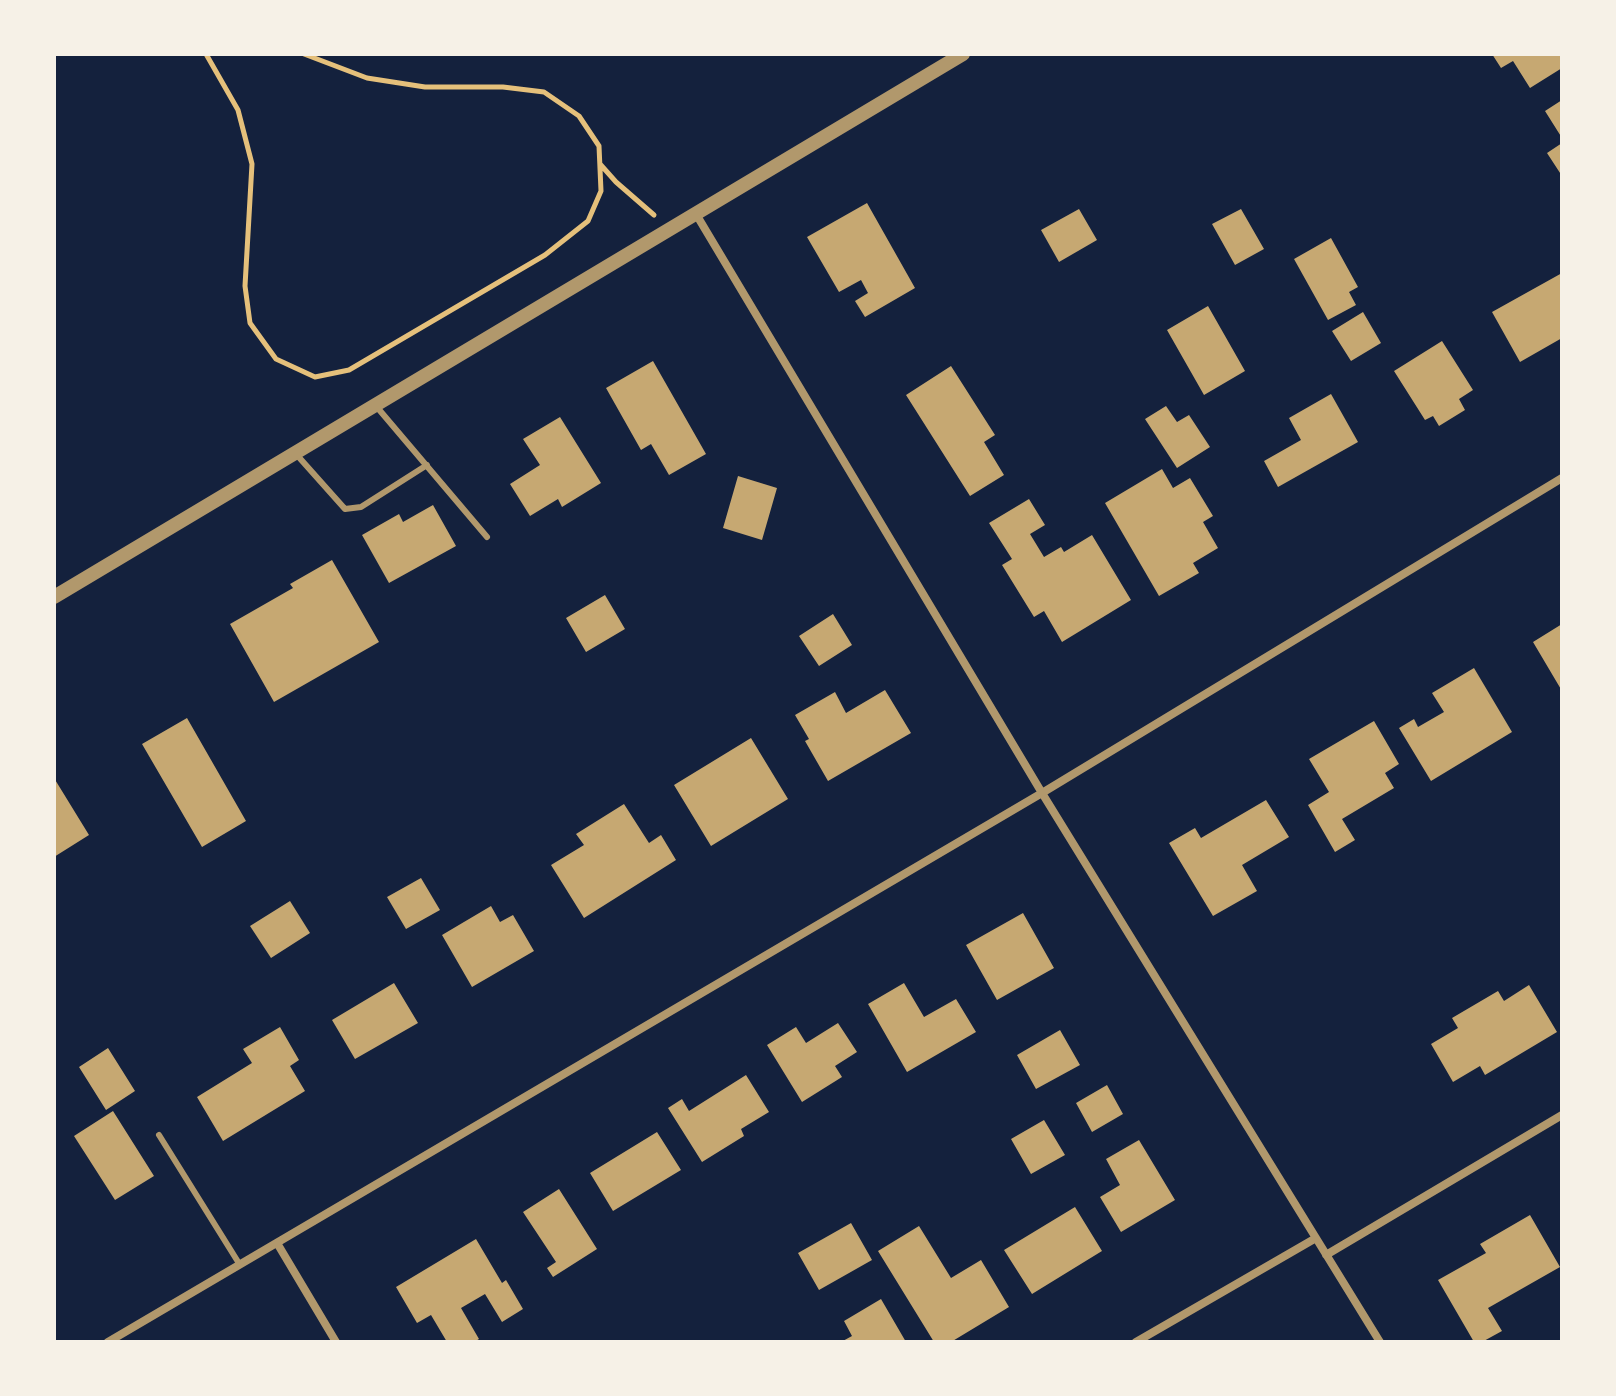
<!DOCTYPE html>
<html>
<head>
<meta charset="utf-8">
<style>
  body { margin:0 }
  #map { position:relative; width:1616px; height:1396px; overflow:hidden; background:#14213d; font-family:"IBM Plex Serif",serif }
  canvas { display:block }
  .frame { position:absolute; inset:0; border:56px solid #f6f1e7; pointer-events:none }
</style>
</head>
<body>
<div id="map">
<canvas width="1616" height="1396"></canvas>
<div class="frame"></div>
</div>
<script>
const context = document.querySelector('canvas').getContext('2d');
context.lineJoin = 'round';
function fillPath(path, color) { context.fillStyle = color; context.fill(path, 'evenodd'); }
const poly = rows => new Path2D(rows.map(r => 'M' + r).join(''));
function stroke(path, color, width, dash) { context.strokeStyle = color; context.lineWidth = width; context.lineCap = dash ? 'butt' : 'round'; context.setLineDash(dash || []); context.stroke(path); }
const building = poly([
  [1492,54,1562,54,1562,68,1530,88,1513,61,1501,68],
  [1562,100,1562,138,1545,111],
  [1562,143,1562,176,1547,153],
  [867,203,915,288,865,317,855,301,868,293,861,280,839,292,807,237],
  [1079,209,1097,240,1059,262,1041,230],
  [1241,209,1264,249,1235,265,1212,224],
  [1331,238,1358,287,1349,292,1356,305,1328,320,1294,259],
  [1562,273,1562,338,1520,362,1492,312],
  [1208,306,1245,371,1204,395,1167,330],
  [1363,312,1381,343,1351,361,1332,331],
  [1442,341,1473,390,1459,399,1465,410,1439,426,1433,416,1425,420,1394,371],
  [653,361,706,454,669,475,651,444,641,450,606,388],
  [951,366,995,435,984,442,1004,475,970,496,906,395],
  [1331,394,1358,442,1278,487,1264,461,1301,440,1289,418],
  [1166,406,1177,422,1189,415,1210,447,1177,468,1145,419],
  [560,417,601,483,562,507,558,499,530,516,510,484,540,465,523,439],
  [1162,469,1173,488,1190,478,1213,516,1203,522,1218,548,1193,563,1199,573,1159,596,1105,503],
  [738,476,777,488,762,540,723,528],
  [1029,499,1045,525,1030,534,1044,557,1061,547,1064,552,1092,535,1131,600,1062,642,1044,611,1034,617,1002,565,1012,559,989,523],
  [433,505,456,546,389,583,362,535,399,514,403,522],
  [332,560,379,642,274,702,230,624,293,588,290,584],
  [605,595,625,629,586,652,566,618],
  [833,614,852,645,819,666,799,636],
  [1562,624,1562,691,1533,642],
  [1474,668,1512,732,1431,781,1399,728,1414,719,1418,727,1444,712,1432,693],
  [885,690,911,733,828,781,805,741,809,739,795,715,835,692,846,713],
  [187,718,246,821,202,847,142,744],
  [1374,721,1399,764,1385,773,1394,788,1342,819,1355,840,1335,852,1308,805,1329,792,1309,759],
  [751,738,788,799,711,846,674,785],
  [54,778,89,835,54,857],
  [1266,800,1289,837,1242,865,1257,891,1213,916,1169,843,1195,828,1201,838],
  [624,804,649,843,661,835,676,860,584,918,551,865,584,845,576,834],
  [421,878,440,910,406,929,387,897],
  [290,901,310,933,271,958,250,926],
  [491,906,500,922,513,915,534,951,472,987,442,935],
  [1023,913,1054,968,997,1000,966,945],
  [394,983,418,1023,355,1059,332,1020],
  [904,983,924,1017,956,999,976,1032,907,1072,868,1004],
  [1529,985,1557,1032,1485,1075,1480,1066,1453,1082,1431,1044,1458,1028,1452,1018,1498,991,1504,1001],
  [838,1023,857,1052,835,1066,842,1077,802,1102,767,1045,796,1027,806,1043],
  [280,1027,299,1060,290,1066,305,1091,223,1141,197,1097,252,1063,243,1049],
  [1060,1030,1080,1065,1036,1089,1017,1055],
  [108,1048,135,1091,106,1110,79,1067],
  [746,1075,769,1112,741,1129,744,1136,702,1162,668,1108,682,1099,689,1111],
  [1107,1085,1123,1114,1092,1132,1076,1103],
  [113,1111,154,1176,115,1200,74,1136],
  [1044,1120,1065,1155,1031,1174,1011,1139],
  [657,1132,681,1170,613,1211,590,1173],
  [1139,1140,1175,1200,1121,1232,1100,1197,1120,1185,1106,1159],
  [559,1189,597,1249,553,1277,547,1268,556,1262,523,1212],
  [1075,1207,1102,1251,1032,1294,1004,1250],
  [1530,1215,1560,1267,1488,1308,1502,1331,1482,1342,1474,1342,1438,1280,1486,1253,1480,1244],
  [851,1223,872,1260,819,1290,798,1253],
  [919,1226,951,1278,981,1260,1009,1307,951,1342,934,1342,878,1251],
  [476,1239,502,1283,506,1280,523,1309,502,1322,485,1294,461,1308,479,1339,474,1342,447,1342,431,1315,417,1323,396,1287],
  [881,1299,906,1342,841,1342,852,1336,844,1321]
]);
const path = poly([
  [206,54,238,110,252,164,245,286,250,323,276,359,315,377,349,370,545,255,588,221,601,191,599,146,579,116,544,92,503,87,425,87,367,78,304,54],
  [600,164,616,182,654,215]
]);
const service = poly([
  [376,406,487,537],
  [296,454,345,509,361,507,427,465],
  [159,1135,240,1265]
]);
const minor = poly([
  [696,214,1042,793,1380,1342],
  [277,1243,336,1342],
  [1326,1255,1562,1115],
  [108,1342,1042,793,1562,478],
  [1136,1342,1316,1238]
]);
const tertiary = poly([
  [54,597,963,54]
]);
fillPath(building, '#c6a872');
stroke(path, '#e5c07b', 5);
stroke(service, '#b1986c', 6);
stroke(minor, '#b1986c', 8);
stroke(tertiary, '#b1986c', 14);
</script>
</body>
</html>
